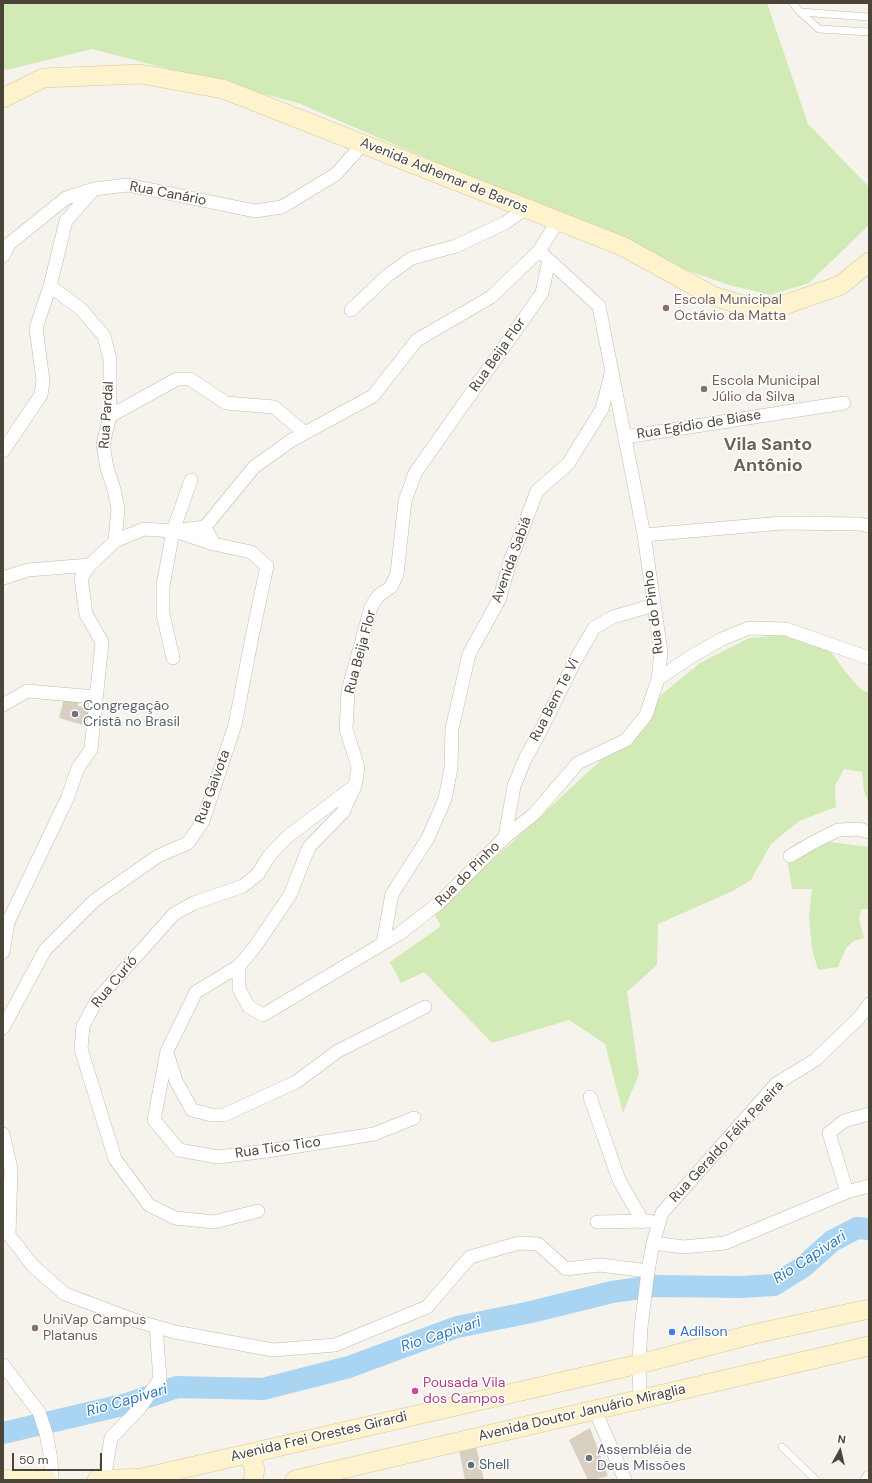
<!DOCTYPE html>
<html>
<head>
<meta charset="utf-8">
<style>
  body { margin:0 }
  #map { position:relative; width:872px; height:1483px; overflow:hidden; background:#f6f3ec; font-family:"DM Sans",sans-serif }
  canvas { display:block }
  .frame { position:absolute; inset:0; border:4px solid #4b4439; pointer-events:none }
  .north { position:absolute; left:820px; top:1431px; width:40px; height:40px; -webkit-text-stroke:3px #fff; paint-order:stroke; rotate:8deg; font-size:11px; font-weight:700; line-height:16px; text-align:center; color:#4b4439 }
  .north::after { content:''; display:block; margin:auto; width:14px; height:18px; background:#4b4439; clip-path:polygon(50% 0,100% 100%,50% 72%,0 100%) }
  .scale { position:absolute; left:12px; top:1453px; width:90px; height:18px; box-sizing:border-box; border:2px solid #4b4439; border-top:0; padding-left:5px; font-size:12px; line-height:14px; white-space:nowrap; color:#4b4439; -webkit-text-stroke:3px #fff; paint-order:stroke }
</style>
</head>
<body>
<div id="map">
<canvas width="872" height="1483"></canvas>
<div class="frame"></div>
<div class="north">N</div>
<div class="scale">50 m</div>
</div>
<script>
const context = document.querySelector('canvas').getContext('2d');
context.lineJoin = 'round';
function fillPath(path, color) { context.fillStyle = color; context.fill(path, 'evenodd'); }
const poly = rows => new Path2D(rows.map(r => 'M' + r).join(''));
function stroke(path, color, width, dash) { context.strokeStyle = color; context.lineWidth = width; context.lineCap = dash ? 'butt' : 'round'; context.setLineDash(dash || []); context.stroke(path); }
function label(font, color, halo, rows, align = 'center') {
  context.font = font + ' "DM Sans",sans-serif'; context.lineWidth = 3; context.setLineDash([]); context.textBaseline = 'middle'; context.strokeStyle = halo; context.fillStyle = color; for (const [text, x, y, turn = 0] of rows) {
    context.save(); context.translate(x, y); context.rotate((+turn || 0) * Math.PI / 180); context.textAlign = isNaN(turn) ? turn : align; if (halo) context.strokeText(text, 0, 0); context.fillText(text, 0, 0); context.restore();
  }
}
const green = poly([
  [3,3,767,3,808,124,869,187,869,225,809,283,770,295,729,285,689,271,298,103,92,49,11,69,3,70],
  [787,635,828,648,848,675,862,690,869,693,869,805,864,791,862,772,844,769,835,786,836,807,799,821,771,844,751,880,733,891,658,924,657,965,627,992,639,1074,623,1113,605,1044,569,1020,492,1043,424,972,401,983,390,962,441,926,433,912,509,845,601,760,626,746,646,727,661,695,700,663,749,638],
  [807,839,869,847,869,909,861,909,859,918,864,938,854,941,846,948,838,967,818,970,812,949,809,917,812,889,792,889,787,859,790,849,798,842]
]);
const river = poly([
  [3,1433,127,1404,177,1387,263,1389,349,1367,457,1327,531,1312,612,1292,654,1286,741,1287,774,1285,803,1267,832,1241,857,1228,869,1229]
]);
const building = poly([
  [64,699,79,702,78,706,91,709,87,726,59,718],
  [590,1428,608,1476,593,1480,588,1480,569,1440],
  [476,1446,484,1480,465,1480,459,1450]
]);
const lane = poly([
  [793,3,800,12,819,29,869,32],
  [800,12,869,17],
  [782,1447,816,1480]
]);
const street = poly([
  [3,256,9,244,66,198,94,189],
  [50,286,81,309,104,336,110,359,110,416,103,444,107,468,114,489,118,509,115,541],
  [351,310,388,275,412,258,456,246,505,223,526,208],
  [110,416,177,379,190,379,226,403,274,407,305,433],
  [625,437,844,403],
  [3,451,41,395,43,381,36,328,50,286,66,221,94,189,128,185,255,211,282,207,336,174,363,144],
  [205,527,254,467,292,440,373,396,417,340,491,297,539,251,558,221],
  [178,532,214,544],
  [644,535,783,523,859,524,869,526],
  [3,578,28,570,90,565],
  [173,658,163,614,163,586,173,531,191,480],
  [658,679,692,656,722,639,749,628,786,629,869,658],
  [3,705,27,691,96,697],
  [505,837,514,786,525,759,541,730,574,663,594,628,613,617,654,605],
  [790,856,814,842,838,830,859,829,869,832],
  [383,943,392,894,428,838,445,799,451,768,452,729,469,654,499,600,511,559,537,491,568,464,602,409,611,374],
  [3,952,8,922,67,799,78,768,91,749,102,642,86,614,81,578,90,565,115,541,144,529,173,531,205,527],
  [239,966,239,989,249,1007,263,1015,399,934,439,903,505,837,534,814,578,763,626,740,646,715,658,679,661,652,644,535,599,306,539,251],
  [3,1028,45,950,95,900,158,856,188,843,203,821,235,725,252,637,267,566,251,552,214,544,205,527],
  [167,1053,176,1081,192,1110,211,1115,224,1115,296,1082,338,1051,425,1007],
  [590,1097,619,1180,643,1222],
  [414,1118,374,1134,267,1151,218,1157,179,1150,154,1120,167,1051,196,992,239,966,254,948,290,895,309,847,343,812,355,786,358,767,346,729,348,691,371,607,378,596,391,587,397,574,405,501,415,473,542,293,549,260],
  [3,1134,11,1169,9,1235,33,1266,65,1294,140,1322,175,1332,273,1350,335,1345,427,1307,470,1257,519,1243,538,1244,566,1269,600,1265,648,1271],
  [847,1192,829,1133,844,1121,869,1114],
  [258,1211,214,1222,175,1218,149,1205,115,1159,81,1049,83,1026,97,1000,174,914,194,903,243,886,258,874,269,856,287,837,353,787],
  [597,1222,650,1221],
  [653,1243,684,1247,725,1243,847,1192,869,1186],
  [3,1365,39,1412,46,1433,51,1459,52,1480],
  [640,1399,639,1364,641,1327,648,1271,653,1243,662,1213,776,1084,815,1060,859,1018,869,1004],
  [595,1410,625,1480],
  [104,1480,111,1438,139,1409,160,1379,156,1327],
  [867,1480,869,1477]
]);
const secondary = poly([
  [3,98,43,78,140,74,223,89,622,246,713,296,749,307,781,306,841,285,869,262],
  [248,1454,255,1469,253,1480],
  [3,1479,47,1480],
  [97,1480,142,1478,639,1364,754,1334,869,1309],
  [295,1480,869,1346]
]);
const markers = [
  [666,308,4,"#8d6e63"],
  [704,389,4,"#8d6e63"],
  [75,714,4,"#6b7280"],
  [35,1328,4,"#8d6e63"],
  [672,1332,4,"#3f7fe0"],
  [415,1391,4,"#d1479c"],
  [589,1458,4,"#6b7280"],
  [471,1465,4,"#5c6f8a"]
];
const streetNames = [
  ["Avenida Adhemar de Barros",444,176,22],
  ["Rua Canário",168,194,11],
  ["Rua Beija Flor",498,355,-55],
  ["Rua Pardal",107,415,-86],
  ["Rua Egídio de Biase",699,425,-9],
  ["Avenida Sabiá",512,560,-70],
  ["Rua do Pinho",654,612,-97],
  ["Rua Beija Flor",361,652,-75],
  ["Rua Bem Te Vi",555,700,-63],
  ["Rua Gaivota",213,787,-70],
  ["Rua do Pinho",468,874,-45],
  ["Rua Curió",115,982,-50],
  ["Rua Geraldo Félix Pereira",727,1142,-47],
  ["Rua Tico Tico",278,1148,-8],
  ["Avenida Doutor Januário Miraglia",582,1413,-13],
  ["Avenida Frei Orestes Girardi",319,1437,-13]
];
const educationNames = [
  ["Escola Municipal",674,300],
  ["Octávio da Matta",674,316],
  ["Escola Municipal",712,381],
  ["Júlio da Silva",712,397],
  ["UniVap Campus",43,1320],
  ["Platanus",43,1336]
];
const worshipNames = [
  ["Congregação",83,706],
  ["Cristã no Brasil",83,722],
  ["Assembléia de",597,1450],
  ["Deus Missões",597,1466]
];
const shopNames = [
  ["Adilson",680,1332]
];
const hotelNames = [
  ["Pousada Vila",423,1383],
  ["dos Campos",423,1399]
];
const serviceNames = [
  ["Shell",479,1465]
];
const waterNames = [
  ["Rio Capivari",810,1258,-33],
  ["Rio Capivari",441,1335,-18],
  ["Rio Capivari",127,1401,-16]
];
const districtNames = [
  ["Vila Santo",768,445],
  ["Antônio",768,466]
];
fillPath(green, '#d2eab5');
stroke(river, '#a9d4f2', 22);
fillPath(building, '#d8cfc1');
stroke(lane, '#c2bbae', 8);
stroke(street, '#c2bbae', 14);
stroke(secondary, '#d6c79b', 20);
stroke(lane, '#fff', 7);
stroke(street, '#fff', 13);
stroke(secondary, '#fff3cd', 19);
for (const [x, y, r, color] of markers) { const dot = new Path2D(); dot.arc(x, y, r, 0, 2 * Math.PI); context.fillStyle = color; context.fill(dot); stroke(dot, '#fff', 1.5); }
label('14px', '#4b4439', '#fff', streetNames);
label('14px', '#785e54', '#fff', educationNames, 'left');
label('14px', '#5b616d', '#fff', worshipNames, 'left');
label('14px', '#366cbe', '#fff', shopNames, 'left');
label('14px', '#b23c85', '#fff', hotelNames, 'left');
label('14px', '#4e5e75', '#fff', serviceNames, 'left');
label('italic 15px', '#2e7ab2', '#fff', waterNames);
label('bold 18px', '#6e6250', '#fff', districtNames);
</script>
</body>
</html>
